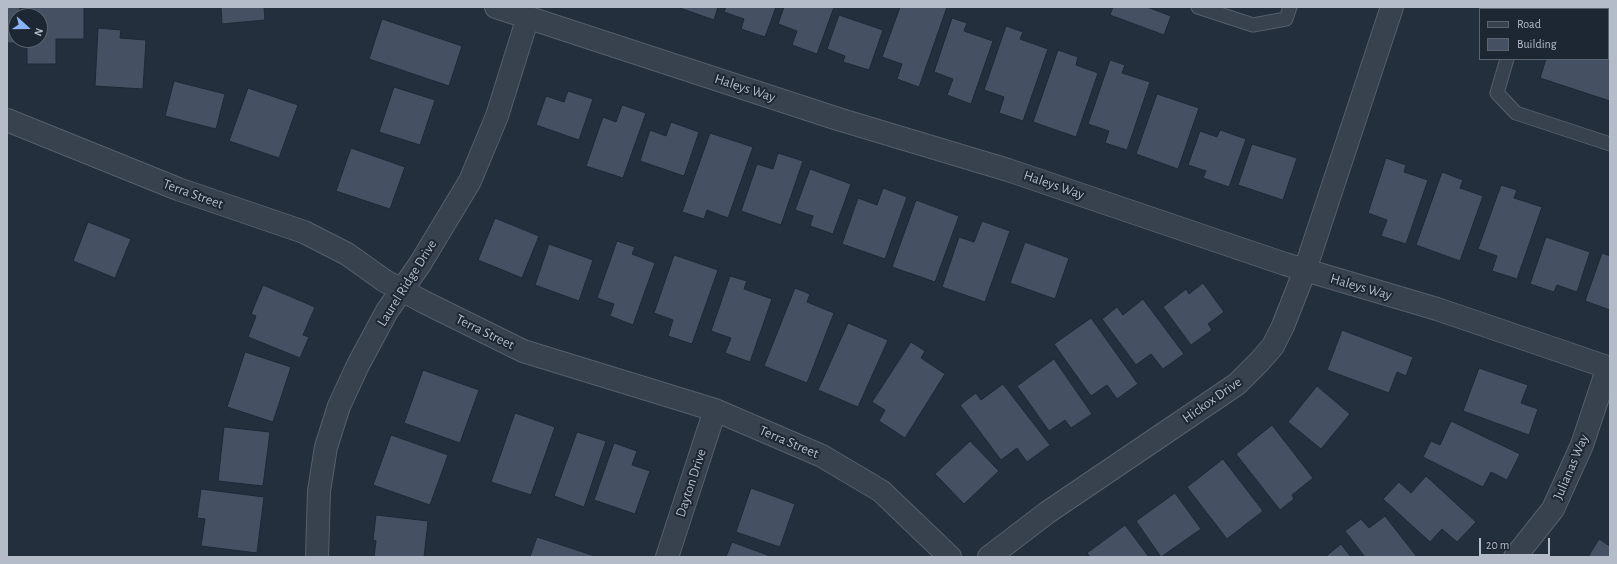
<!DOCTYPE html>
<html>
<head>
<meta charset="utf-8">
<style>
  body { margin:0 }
  #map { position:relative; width:1617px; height:564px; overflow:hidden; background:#242f3e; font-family:"Alegreya Sans",sans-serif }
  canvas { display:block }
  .frame { position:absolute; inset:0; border:8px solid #b4bcc9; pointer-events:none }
  .legend { position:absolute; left:1479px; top:8px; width:130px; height:52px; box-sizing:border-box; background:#1d2633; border:1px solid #59626f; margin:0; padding:5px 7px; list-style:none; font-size:12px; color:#b4bcc9 }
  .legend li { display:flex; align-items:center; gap:8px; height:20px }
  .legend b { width:20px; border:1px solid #59626f }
  .north { position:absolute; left:8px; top:8px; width:40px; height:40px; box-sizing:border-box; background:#1d2633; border:1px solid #59626f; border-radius:50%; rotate:111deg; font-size:11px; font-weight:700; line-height:16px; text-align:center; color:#b4bcc9 }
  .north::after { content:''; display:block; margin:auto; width:14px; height:18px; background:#8ab4f8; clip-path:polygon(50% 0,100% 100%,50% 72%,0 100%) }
  .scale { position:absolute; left:1479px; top:538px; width:71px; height:18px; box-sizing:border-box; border:2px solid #b4bcc9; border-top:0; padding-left:5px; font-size:12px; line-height:14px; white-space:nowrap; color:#b4bcc9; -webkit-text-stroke:3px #1d2633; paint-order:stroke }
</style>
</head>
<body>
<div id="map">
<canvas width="1617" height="564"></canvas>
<div class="frame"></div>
<ul class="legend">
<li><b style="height:5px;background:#38414e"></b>Road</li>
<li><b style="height:11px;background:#455162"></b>Building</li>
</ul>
<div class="north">N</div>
<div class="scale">20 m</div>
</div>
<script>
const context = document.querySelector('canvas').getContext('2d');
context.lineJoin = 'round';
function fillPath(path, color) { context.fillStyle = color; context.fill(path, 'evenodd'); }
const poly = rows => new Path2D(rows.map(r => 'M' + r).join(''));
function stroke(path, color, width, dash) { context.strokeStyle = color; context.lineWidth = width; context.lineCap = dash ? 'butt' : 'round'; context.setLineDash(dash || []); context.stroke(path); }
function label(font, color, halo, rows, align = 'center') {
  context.font = font + ' "Alegreya Sans",sans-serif'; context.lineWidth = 4; context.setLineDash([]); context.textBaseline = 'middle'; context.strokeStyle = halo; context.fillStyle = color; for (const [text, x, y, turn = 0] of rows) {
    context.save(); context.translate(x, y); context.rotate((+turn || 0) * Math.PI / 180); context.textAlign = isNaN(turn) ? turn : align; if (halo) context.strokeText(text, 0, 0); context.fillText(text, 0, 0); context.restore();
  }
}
const building = poly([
  [7,7,20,7,19,16,16,16,16,40,18,40,18,43,7,43,7,7],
  [27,7,84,7,84,39,56,39,56,64,27,64,27,40,40,40,40,16,27,16,27,7],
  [221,7,264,7,265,20,222,24,221,7],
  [677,7,718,7,714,20,677,7],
  [726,7,776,7,765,37,741,29,744,19,724,12,726,7],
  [784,7,834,7,817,54,792,45,797,31,778,24,784,7],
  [900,7,947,7,919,87,897,79,902,64,882,57,900,7],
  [1113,7,1147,7,1171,16,1164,35,1110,15,1113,7],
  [1563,7,1610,7,1610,101,1540,78,1546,59,1608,59,1608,9,1562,9,1563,7],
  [839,15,883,30,869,70,843,62,845,56,827,49,839,15],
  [952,18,967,23,964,31,993,41,971,104,947,95,953,79,934,72,952,18],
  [382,19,462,46,449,86,369,59,382,19],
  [1006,26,1023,32,1020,39,1048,49,1023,121,999,113,1004,97,984,90,1006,26],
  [98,28,121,30,120,38,146,40,143,89,95,86,98,28],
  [1058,50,1078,57,1076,65,1098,73,1076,137,1033,122,1058,50],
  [1110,60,1125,65,1122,73,1150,82,1127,150,1105,143,1109,131,1088,124,1110,60],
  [174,81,225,94,216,129,165,116,174,81],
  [394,87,435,100,420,145,379,132,394,87],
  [248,88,298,105,279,158,229,141,248,88],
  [568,91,593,99,579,140,536,125,546,96,564,102,568,91],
  [1157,94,1199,108,1178,169,1136,154,1157,94],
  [622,105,646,113,623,178,586,166,603,117,616,122,622,105],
  [671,122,699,132,684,176,640,161,650,130,666,136,671,122],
  [1220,130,1246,139,1229,187,1203,178,1206,171,1188,165,1200,131,1217,137,1220,130],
  [710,133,753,147,728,218,707,210,704,219,682,212,710,133],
  [1252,144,1297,158,1283,200,1238,185,1252,144],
  [351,148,405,167,390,209,336,191,351,148],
  [778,153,803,161,781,225,741,211,757,164,773,169,778,153],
  [1386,158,1406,165,1404,172,1428,180,1406,244,1381,236,1387,220,1368,213,1386,158],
  [810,169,851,184,833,234,810,226,813,216,795,210,810,169],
  [1442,172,1463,180,1460,188,1483,196,1460,261,1416,245,1442,172],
  [1501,185,1517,190,1514,198,1542,207,1517,279,1492,271,1497,256,1478,249,1501,185],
  [883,188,907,197,885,259,842,244,858,198,877,205,883,188],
  [916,200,959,216,935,282,892,267,916,200],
  [495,218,539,236,522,278,478,260,495,218],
  [982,221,1010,231,985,302,942,287,959,237,974,242,982,221],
  [88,222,131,239,115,278,73,261,88,222],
  [1546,237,1590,252,1577,292,1557,285,1554,292,1530,284,1546,237],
  [617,241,635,247,632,254,655,263,633,325,610,316,614,304,597,298,617,241],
  [1025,242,1069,258,1055,299,1010,283,1025,242],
  [549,244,593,260,579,301,535,285,549,244],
  [1602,253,1610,256,1610,310,1585,301,1602,253],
  [674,255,718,270,692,344,668,336,673,320,654,313,674,255],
  [730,276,747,281,744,289,772,299,750,362,725,353,731,338,711,331,730,276],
  [1203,283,1224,312,1208,324,1212,330,1191,345,1163,307,1186,289,1189,294,1203,283],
  [263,285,315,307,303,335,309,337,300,358,248,337,256,316,251,314,263,285],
  [795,288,810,294,807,302,834,313,807,383,764,366,795,288],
  [1143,299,1184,354,1163,369,1151,354,1136,365,1102,319,1117,307,1123,315,1143,299],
  [1091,318,1138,384,1117,399,1107,385,1091,396,1054,344,1091,318],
  [848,323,888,340,858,407,818,390,848,323],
  [1342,330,1413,357,1406,376,1397,372,1389,393,1327,370,1342,330],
  [911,342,925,351,921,358,945,374,905,438,879,421,885,410,872,402,911,342],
  [245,352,291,367,273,422,227,407,245,352],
  [1054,359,1092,414,1071,428,1065,420,1049,431,1017,386,1054,359],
  [1479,368,1528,385,1521,403,1538,409,1529,435,1463,411,1479,368],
  [423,370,479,390,460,443,404,423,423,370],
  [1003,384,1050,445,1027,462,1017,448,1001,460,960,405,976,393,981,400,1003,384],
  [1317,386,1350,414,1321,449,1288,422,1317,386],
  [515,413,555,427,531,495,491,482,515,413],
  [1451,421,1520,454,1507,480,1491,472,1483,487,1423,457,1431,441,1440,445,1451,421],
  [1272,425,1313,478,1292,495,1294,499,1280,510,1236,454,1272,425],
  [224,427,270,432,263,486,218,481,224,427],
  [577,432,606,441,584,507,554,496,577,432],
  [391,435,448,455,430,505,373,485,391,435],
  [970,441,999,471,964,504,935,474,970,441],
  [614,443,637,451,632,465,650,471,635,514,594,500,614,443],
  [1223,459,1263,511,1227,539,1187,487,1223,459],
  [1426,476,1476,522,1457,542,1442,529,1430,542,1383,499,1399,482,1411,493,1426,476],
  [751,488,795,504,780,547,736,532,751,488],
  [201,489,264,497,257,553,201,546,205,519,197,518,201,489],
  [1175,493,1201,529,1161,557,1136,521,1175,493],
  [376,515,428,521,424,557,374,557,376,541,373,540,376,515],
  [1385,516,1417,557,1365,557,1345,531,1361,519,1369,528,1385,516],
  [1125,525,1149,557,1090,557,1087,553,1125,525],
  [537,537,598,557,530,557,537,537],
  [1599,539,1610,546,1610,557,1588,557,1599,539],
  [732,542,773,557,726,557,732,542],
  [1341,544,1351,557,1325,557,1341,544]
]);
const service = poly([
  [1198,7,1253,25,1286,19,1290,7],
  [1522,9,1523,7],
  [1507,59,1497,93,1516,113,1610,144]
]);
const minor = poly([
  [496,7,838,119,1008,170,1285,264,1437,309,1610,368],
  [7,120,178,189,304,232,347,254,385,281,424,302,523,351,715,410,822,456,881,491,950,557],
  [317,557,319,491,326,447,339,406,358,365,387,311,420,264,470,181,497,116,528,17],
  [667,557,715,410],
  [989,557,1048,512,1237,384,1260,361,1273,346,1283,326,1305,270,1392,7],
  [1515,557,1553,509,1582,445,1608,367]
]);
const streetNames = [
  ["Haleys Way",745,88,18],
  ["Haleys Way",1054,185,19],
  ["Terra Street",193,194,20],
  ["Laurel Ridge Drive",407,283,-58],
  ["Haleys Way",1361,287,16],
  ["Terra Street",485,332,26],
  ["Hickox Drive",1212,400,-35],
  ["Terra Street",789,442,23],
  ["Julianas Way",1571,467,-67],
  ["Dayton Drive",691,483,-72]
];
fillPath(building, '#455162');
stroke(building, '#1f2835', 1);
stroke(service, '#565f6c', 15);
stroke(minor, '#565f6c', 24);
stroke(service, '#38414e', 13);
stroke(minor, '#38414e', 22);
label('14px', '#b4bcc9', '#1d2633', streetNames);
</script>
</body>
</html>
